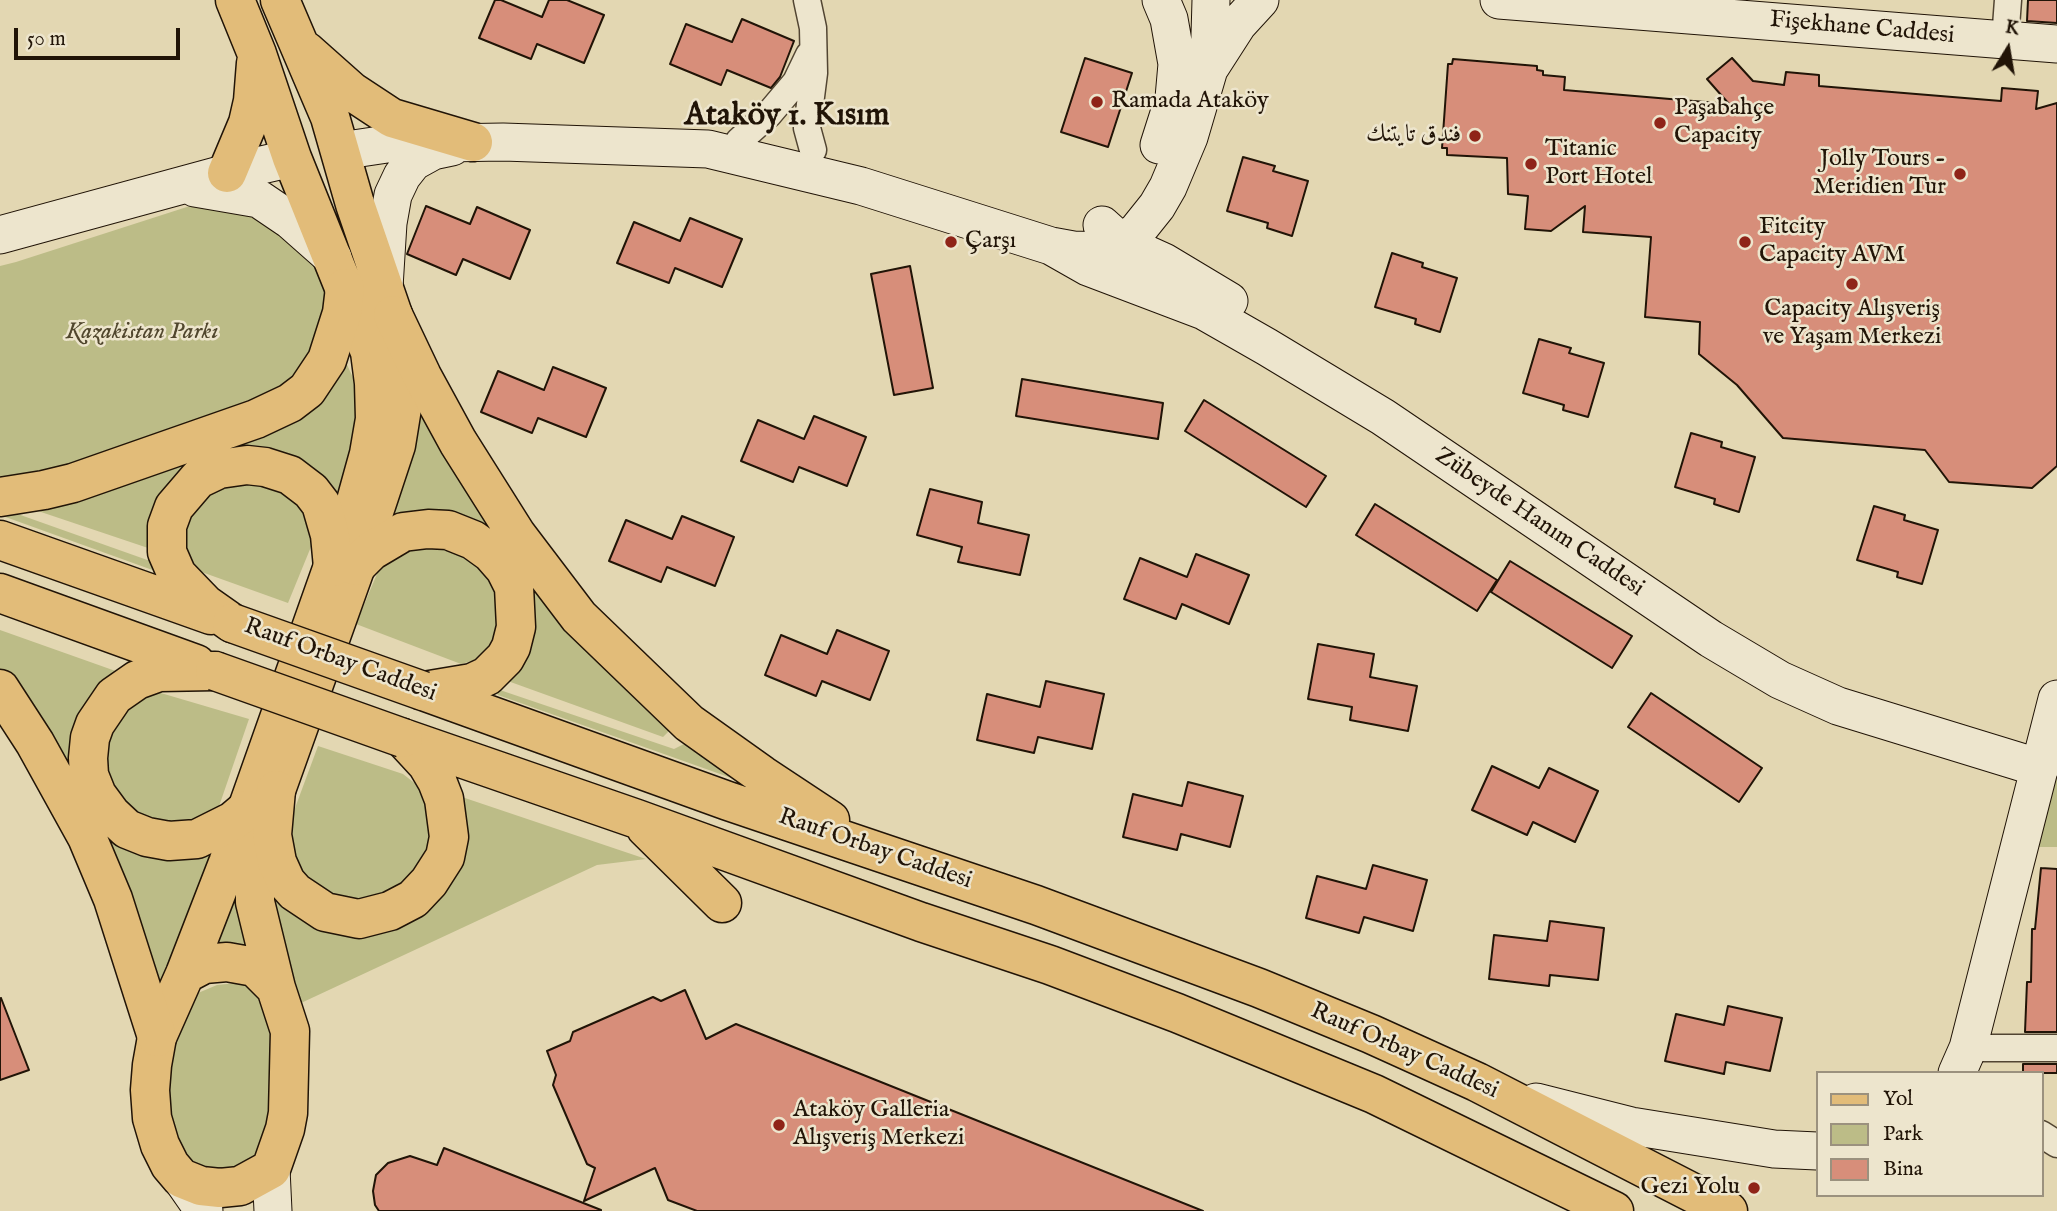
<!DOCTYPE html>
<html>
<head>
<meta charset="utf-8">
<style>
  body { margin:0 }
  #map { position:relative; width:2057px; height:1211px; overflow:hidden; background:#e3d7b2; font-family:"IM FELL English",serif }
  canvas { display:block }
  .legend { position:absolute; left:1816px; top:1071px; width:228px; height:126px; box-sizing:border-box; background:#ede5cd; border:2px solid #9b917e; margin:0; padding:9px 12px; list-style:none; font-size:21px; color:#211407 }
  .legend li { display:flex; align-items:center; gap:14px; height:35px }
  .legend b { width:35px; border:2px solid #9b917e }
  .north { position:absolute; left:1973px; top:14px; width:70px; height:70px; -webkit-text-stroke:5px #ede5cd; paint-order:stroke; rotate:11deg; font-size:19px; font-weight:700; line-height:28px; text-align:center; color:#211407 }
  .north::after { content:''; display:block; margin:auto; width:24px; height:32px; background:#211407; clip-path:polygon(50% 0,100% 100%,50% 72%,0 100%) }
  .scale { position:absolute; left:14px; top:28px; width:166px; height:32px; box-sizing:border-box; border:4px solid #211407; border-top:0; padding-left:9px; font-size:21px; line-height:24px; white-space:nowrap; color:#211407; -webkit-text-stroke:5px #ede5cd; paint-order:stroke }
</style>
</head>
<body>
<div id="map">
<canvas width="2057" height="1211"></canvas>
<ul class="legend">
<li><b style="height:9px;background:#e2bc79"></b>Yol</li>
<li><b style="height:19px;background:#bcbc87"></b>Park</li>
<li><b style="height:19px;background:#d78e7a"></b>Bina</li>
</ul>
<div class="north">K</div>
<div class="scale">50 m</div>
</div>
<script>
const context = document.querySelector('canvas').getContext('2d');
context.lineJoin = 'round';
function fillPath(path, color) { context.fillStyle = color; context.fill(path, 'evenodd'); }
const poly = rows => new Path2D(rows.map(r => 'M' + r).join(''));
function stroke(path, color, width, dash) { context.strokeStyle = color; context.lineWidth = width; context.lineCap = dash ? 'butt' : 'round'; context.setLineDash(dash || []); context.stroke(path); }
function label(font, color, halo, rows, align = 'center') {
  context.font = font + ' "IM FELL English",Amiri,serif'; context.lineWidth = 5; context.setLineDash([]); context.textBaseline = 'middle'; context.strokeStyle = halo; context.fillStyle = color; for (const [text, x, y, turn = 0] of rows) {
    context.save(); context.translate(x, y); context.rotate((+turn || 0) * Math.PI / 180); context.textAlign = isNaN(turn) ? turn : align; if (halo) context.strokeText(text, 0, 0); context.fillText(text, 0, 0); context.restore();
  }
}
const green = poly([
  [221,196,279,219,328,280,325,333,286,388,45,474,0,479,0,266,16,262],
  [343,356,355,382,359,405,339,521,228,453,154,550,41,512,30,506,76,495],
  [417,407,673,727,663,737,505,680,511,565,379,528],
  [241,475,300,491,315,537,288,603,196,570,185,562,184,525,203,493],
  [12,512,153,562,158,572,0,515],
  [453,541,500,584,499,638,483,658,461,664,356,624,384,557,401,544],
  [0,630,124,674,93,808,220,841,158,1003,0,672],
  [494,688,674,749,692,740,737,780,498,695],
  [154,691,249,719,215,818,153,828,106,789,102,744,122,704],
  [318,746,403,774,431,796,434,846,395,896,339,904,293,871,285,835],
  [2057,773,2057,847,2033,847],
  [459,796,646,859,597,865,301,1003,281,939,274,908,272,878,385,927],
  [240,886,253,965,207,960],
  [237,983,257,989,271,1000,275,1125,252,1162,234,1171,193,1169,163,1119,163,1094,183,1006,198,993,217,985]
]);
const building = poly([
  [495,0,501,0,542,17,549,0,567,0,604,15,584,63,537,44,531,59,479,38,495,0],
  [2028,0,2057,0,2057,23,2027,21,2028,0],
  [742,19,794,41,780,77,771,88,727,70,721,85,670,64,686,24,732,42,742,19],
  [1085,58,1132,73,1108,147,1061,132,1085,58],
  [1732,58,1753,81,1784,85,1786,72,1819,75,1819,86,2001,101,2002,88,2038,91,2036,109,2057,103,2057,466,2032,488,1949,482,1925,450,1783,438,1737,385,1699,354,1700,322,1645,317,1651,237,1583,232,1585,206,1551,231,1525,229,1528,196,1508,194,1507,158,1447,155,1447,148,1442,148,1448,64,1452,64,1453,59,1537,66,1537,70,1543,71,1543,75,1565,77,1564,90,1729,104,1707,79,1732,58],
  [1243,157,1275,166,1273,171,1308,181,1292,236,1267,228,1268,223,1227,211,1243,157],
  [426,206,470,224,477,207,530,230,510,279,463,259,456,275,407,254,426,206],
  [690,218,742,239,722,287,675,268,669,283,617,263,634,222,680,241,690,218],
  [1392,253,1423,263,1422,267,1457,278,1440,332,1415,324,1416,319,1375,307,1392,253],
  [910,266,933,388,894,395,871,274,910,266],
  [1539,339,1571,348,1569,353,1604,363,1588,417,1563,410,1564,405,1523,393,1539,339],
  [553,367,606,388,586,437,538,418,532,433,481,412,498,371,544,390,553,367],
  [1022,379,1163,403,1158,439,1016,416,1022,379],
  [1204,400,1326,476,1306,507,1185,431,1204,400],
  [814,416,866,437,847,486,799,467,793,482,741,461,758,420,804,439,814,416],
  [1691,433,1722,442,1721,447,1755,457,1739,512,1714,504,1715,499,1675,487,1691,433],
  [930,489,982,502,978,523,1029,535,1020,575,958,562,962,547,917,535,930,489],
  [1375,504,1497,580,1477,611,1356,535,1375,504],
  [1874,506,1905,515,1904,520,1938,530,1922,584,1897,577,1898,572,1857,560,1874,506],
  [682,516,734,537,715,586,667,567,661,582,609,561,626,520,672,539,682,516],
  [1196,554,1249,575,1229,624,1182,604,1176,619,1124,599,1140,558,1187,577,1196,554],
  [1510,561,1632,636,1612,668,1491,592,1510,561],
  [837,630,889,651,870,700,822,681,816,696,765,675,781,635,827,654,837,630],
  [1318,644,1374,654,1370,677,1417,686,1408,731,1350,720,1352,707,1308,699,1318,644],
  [1046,681,1104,694,1092,749,1038,737,1034,753,977,740,987,694,1040,707,1046,681],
  [1651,693,1762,768,1739,802,1628,727,1651,693],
  [1492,766,1539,788,1549,768,1598,791,1575,842,1533,822,1527,835,1472,810,1492,766],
  [1188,782,1243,796,1230,847,1181,834,1177,850,1123,837,1133,794,1182,806,1188,782],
  [1373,865,1427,880,1413,931,1364,917,1359,933,1306,918,1317,876,1366,889,1373,865],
  [2041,868,2057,869,2057,1032,2025,1032,2027,982,2031,982,2032,929,2035,929,2041,868],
  [1550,921,1604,928,1598,980,1550,975,1549,986,1489,979,1494,935,1547,941,1550,921],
  [685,990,706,1039,736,1024,1203,1211,697,1211,668,1200,655,1168,584,1201,595,1168,587,1164,553,1085,556,1075,547,1051,570,1041,573,1032,653,997,661,1001,685,990],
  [1,998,29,1070,0,1080,0,999,1,998],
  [1728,1006,1782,1018,1770,1071,1726,1062,1724,1074,1665,1061,1676,1014,1724,1025,1728,1006],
  [2023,1064,2057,1064,2057,1073,2023,1073,2023,1064],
  [444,1148,601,1210,601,1211,379,1211,375,1205,373,1191,376,1175,388,1163,410,1156,437,1165,444,1148]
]);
const street = poly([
  [807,0,813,28,814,73,807,128,813,150],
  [2005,40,2008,0],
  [739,141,769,114,796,82,809,55],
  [1968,1048,2057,1048],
  [2041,1134,2057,1144]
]);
const secondary = poly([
  [1499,0,2057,44],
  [1211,66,1238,24,1260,0],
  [1159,145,1174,98,1177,64,1169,19,1161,0],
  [340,151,387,144,503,142,708,149,861,186,1051,246,1073,250,1103,251,1122,243,1137,231,1157,206,1168,187,1189,137,1209,69,1211,0],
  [195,188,259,199,290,220,333,258],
  [1102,225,1122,243,1164,262,1229,301],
  [0,235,227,173,292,158],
  [1051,246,1088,267,1204,311,1267,347,1383,417,1711,639,1780,680,1838,706,2040,768],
  [384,287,388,223,393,195,402,176,413,162,433,151,452,147],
  [1957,1073,1968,1048,2057,699],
  [1536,1102,1631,1126,1774,1149,1817,1151],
  [271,1169,273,1211],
  [181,1178,204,1211]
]);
const primary = poly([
  [235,0,257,54,292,158,370,352,374,383,375,419,369,454,356,501,228,863,185,974,157,1037,152,1065,150,1090,152,1118,160,1145,170,1165,181,1178,201,1186,220,1188,240,1186,271,1169,285,1129,288,1113,290,1031,276,988,255,902,255,870,262,833,276,790,356,566,396,445,402,408,400,346,393,315,355,204,330,117,280,0],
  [306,51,351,91,392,118,473,142],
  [227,173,248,123,253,101,256,63],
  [185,974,204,964,227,962,255,967,276,988]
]);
const highway = poly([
  [393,315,422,376,458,442,516,534,579,617,689,723,762,775,830,820],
  [0,497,44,490,73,483,256,419,290,403,307,390,327,360,342,313,345,288],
  [0,540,211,615],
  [356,566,371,551,403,532,428,529,448,530,473,540,491,553,505,569,514,587,516,627,511,647,505,658,487,676,472,683,424,691],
  [0,593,196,664],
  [232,623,205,604,177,575,167,552,167,526,174,507,198,479,219,469,247,465,265,467,290,475,311,491,321,504,330,535,333,567],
  [215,671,159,672,137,680,114,696,95,724,90,738,88,758,89,775,97,795,111,814,127,829,147,837,169,841,197,839,233,821,246,810],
  [0,689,35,743,87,837,113,899,157,1037],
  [423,691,728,801,1036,905,1259,988,1371,1034,1477,1082,1728,1211],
  [403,738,637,819,921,922,1050,965,1177,1013,1374,1094,1614,1211],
  [276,790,272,835,277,862,286,882,295,892,325,912,359,919,390,911,413,899,429,882,445,857,449,837,444,799,437,781,427,764,403,738],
  [646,828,722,903]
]);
const highwayBridge = poly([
  [232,623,423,691],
  [215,671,403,738]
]);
const markers = [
  [1097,102,7,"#8f2418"],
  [1660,123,7,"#8f2418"],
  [1475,136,7,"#8f2418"],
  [1531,164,7,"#8f2418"],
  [1960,174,7,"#8f2418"],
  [951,242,7,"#8f2418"],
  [1745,242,7,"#8f2418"],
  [1852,284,7,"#8f2418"],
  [779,1125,7,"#8f2418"],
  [1754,1188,7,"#8f2418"]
];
const streetNames = [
  ["Fişekhane Caddesi",1862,29,5],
  ["Zübeyde Hanım Caddesi",1539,523,34],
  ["Rauf Orbay Caddesi",340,661,20],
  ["Rauf Orbay Caddesi",875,850,19],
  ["Rauf Orbay Caddesi",1404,1052,24]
];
const poiNames = [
  ["Ramada Ataköy",1111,102],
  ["Paşabahçe",1674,109],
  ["Capacity",1674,137],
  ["فندق تايتنك",1461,136,"right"],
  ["Titanic",1545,150],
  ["Port Hotel",1545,178],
  ["Jolly Tours -",1946,160,"right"],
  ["Meridien Tur",1946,188,"right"],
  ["Fitcity",1759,228],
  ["Capacity AVM",1759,256],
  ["Çarşı",965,242],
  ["Capacity Alışveriş",1852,310,"center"],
  ["ve Yaşam Merkezi",1852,338,"center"],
  ["Ataköy Galleria",793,1111],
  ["Alışveriş Merkezi",793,1139],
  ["Gezi Yolu",1740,1188,"right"]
];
const parkNames = [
  ["Kazakistan Parkı",142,333]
];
const districtNames = [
  ["Ataköy 1. Kısım",787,117]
];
fillPath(green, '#bcbc87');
fillPath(building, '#d78e7a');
stroke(building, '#211407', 2);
stroke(street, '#524532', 29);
stroke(secondary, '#211407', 39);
stroke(primary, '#211407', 41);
stroke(highway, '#211407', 41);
stroke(street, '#ede5cd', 26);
stroke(secondary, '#ede5cd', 37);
stroke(primary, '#e2bc79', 38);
stroke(highway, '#e2bc79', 38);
stroke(highwayBridge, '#211407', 41, []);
stroke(highwayBridge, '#e2bc79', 38);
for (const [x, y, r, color] of markers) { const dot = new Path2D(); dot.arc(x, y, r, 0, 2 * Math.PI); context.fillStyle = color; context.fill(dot); stroke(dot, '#ede5cd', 2.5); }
label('24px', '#211407', '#ede5cd', streetNames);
label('24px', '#211407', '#ede5cd', poiNames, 'left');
label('italic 24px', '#50462d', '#ede5cd', parkNames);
label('bold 32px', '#211407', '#ede5cd', districtNames);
</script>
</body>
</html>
